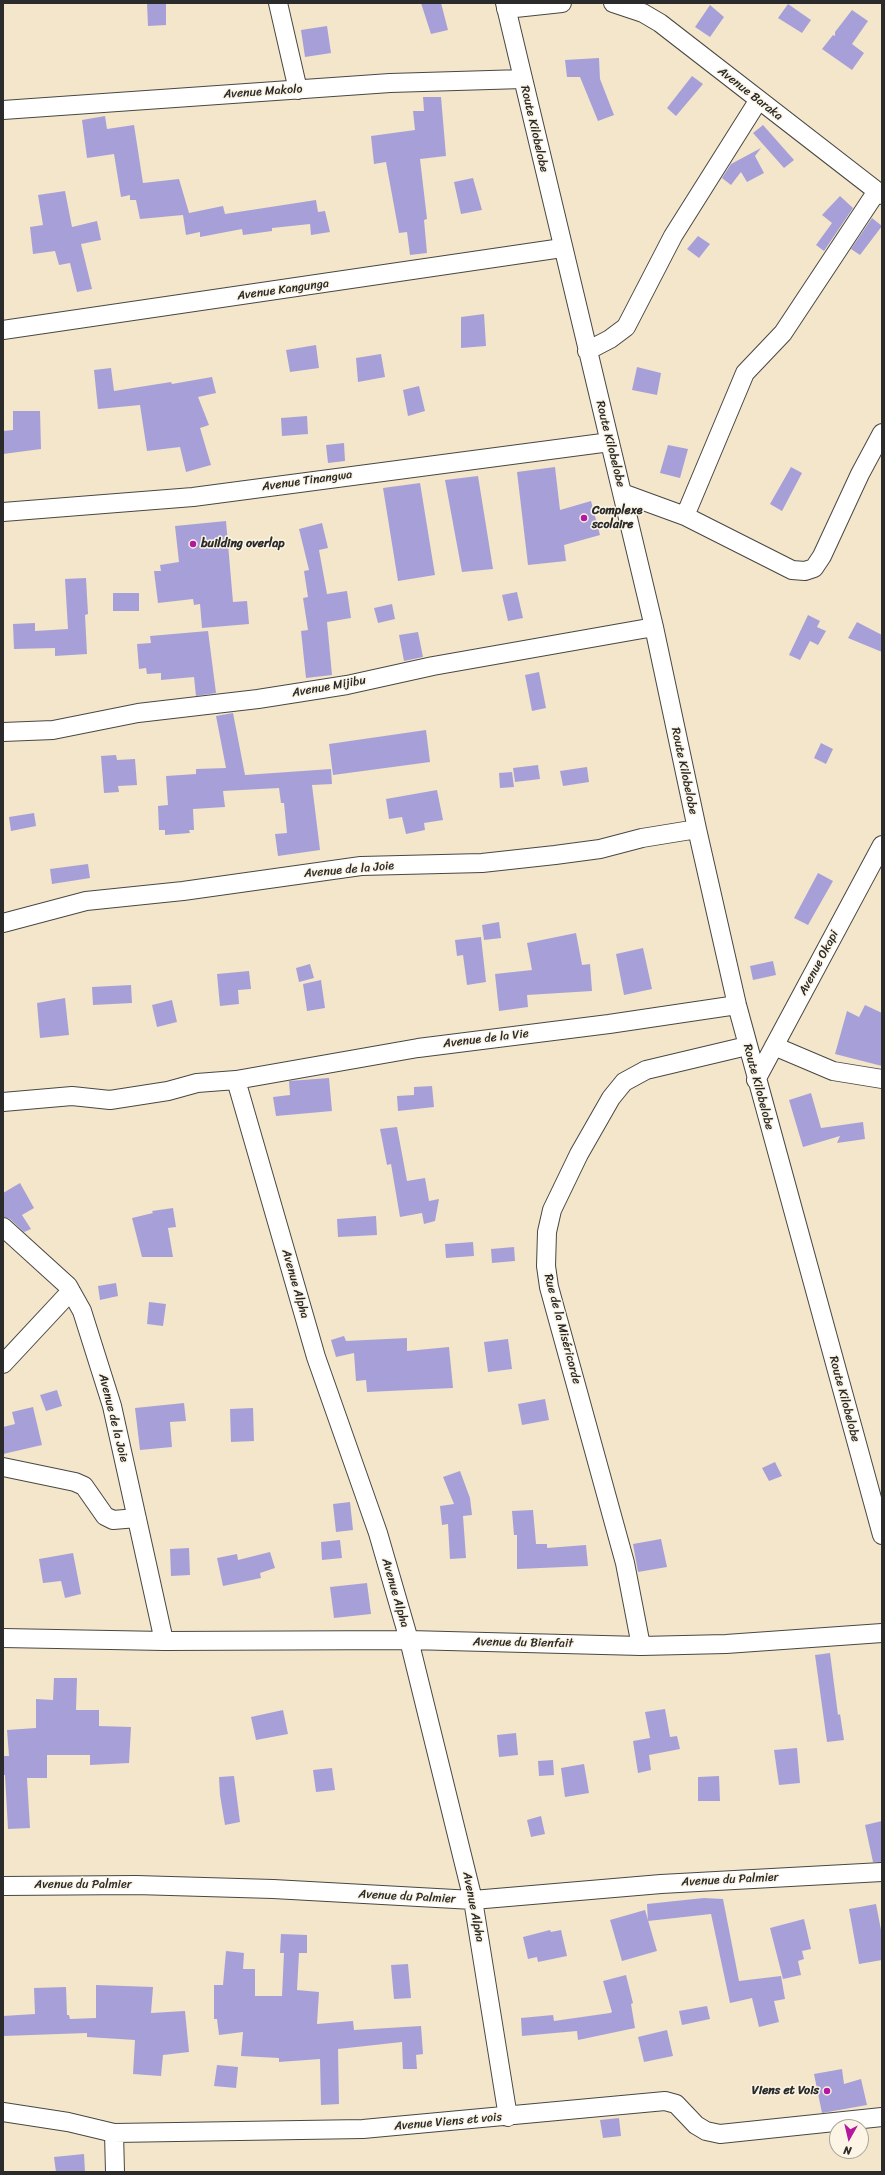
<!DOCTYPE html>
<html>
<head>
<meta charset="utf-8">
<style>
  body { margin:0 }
  #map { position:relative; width:885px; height:2175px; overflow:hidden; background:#f3e6ca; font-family:Sriracha,sans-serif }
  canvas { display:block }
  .frame { position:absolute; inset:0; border:4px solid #2b2b2b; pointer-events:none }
  .north { position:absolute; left:829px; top:2119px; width:40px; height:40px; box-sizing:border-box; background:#fcf5e5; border:1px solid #a8a49b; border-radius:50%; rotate:188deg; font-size:11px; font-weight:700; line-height:16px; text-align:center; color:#2b2b2b }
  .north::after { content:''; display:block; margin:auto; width:14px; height:18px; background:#b5179e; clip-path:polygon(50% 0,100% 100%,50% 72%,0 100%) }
</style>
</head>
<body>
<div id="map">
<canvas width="885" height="2175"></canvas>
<div class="frame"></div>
<div class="north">N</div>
</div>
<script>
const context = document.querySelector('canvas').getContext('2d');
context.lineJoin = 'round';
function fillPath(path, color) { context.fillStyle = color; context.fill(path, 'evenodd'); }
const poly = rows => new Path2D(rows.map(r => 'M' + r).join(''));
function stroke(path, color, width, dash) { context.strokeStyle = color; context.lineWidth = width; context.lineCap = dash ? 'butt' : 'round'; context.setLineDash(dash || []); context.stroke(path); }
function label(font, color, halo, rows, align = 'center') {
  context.font = font + ' Sriracha,sans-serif'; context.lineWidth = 3; context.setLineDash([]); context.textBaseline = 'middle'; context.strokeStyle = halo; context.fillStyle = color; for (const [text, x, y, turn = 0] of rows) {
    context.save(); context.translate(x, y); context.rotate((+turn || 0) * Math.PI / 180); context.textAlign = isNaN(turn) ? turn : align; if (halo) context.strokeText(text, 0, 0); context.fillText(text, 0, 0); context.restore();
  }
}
const building = poly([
  [147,3,166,3,166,25,148,26],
  [421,3,441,3,448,30,431,34],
  [788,4,811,20,802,33,778,18],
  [710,5,724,17,710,37,695,27],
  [852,10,868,21,852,44,864,53,852,70,822,49,833,35,835,36,835,32],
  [327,26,331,53,305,57,301,30],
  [599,58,600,79,614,115,598,121,580,77,567,77,565,60],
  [692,76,703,84,676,116,667,108],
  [423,97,441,97,446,156,420,159,427,219,424,220,427,253,410,255,407,232,399,233,386,162,374,164,371,136,415,130,413,111,424,111],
  [105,116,107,129,134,125,143,183,179,179,189,213,223,206,225,214,316,200,318,212,325,211,330,232,311,235,310,224,272,228,272,231,243,235,242,229,200,237,200,232,186,235,183,215,140,219,136,200,130,200,130,195,121,197,114,154,87,158,82,120],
  [763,125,794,160,784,168,753,133],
  [761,148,755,156,764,173,747,182,741,172,731,185,722,178,731,164],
  [473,178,482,210,461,214,454,182],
  [65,191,72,227,97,221,101,240,81,244,92,289,77,292,70,263,59,265,55,251,33,254,30,227,43,225,38,195],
  [840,196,853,208,824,251,816,245,832,223,822,215],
  [872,218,882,226,860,255,851,249],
  [698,236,710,244,699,258,687,249],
  [484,314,486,346,461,348,461,317],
  [316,345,319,368,290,372,286,350],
  [381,354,385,377,358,382,356,358],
  [637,367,661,373,657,395,632,390],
  [111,368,114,391,171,382,172,384,212,377,216,393,198,397,209,425,200,428,211,465,186,472,180,447,147,451,140,405,98,409,94,370],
  [419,386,425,411,408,416,403,390],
  [13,411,40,411,41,449,3,454,3,431,13,430],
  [307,416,308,434,282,436,281,418],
  [344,443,345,461,328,463,326,445],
  [668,445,688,449,680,478,660,473],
  [555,467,560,510,591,501,600,535,564,545,566,561,528,565,517,472],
  [791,467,802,473,782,511,770,504],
  [478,476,493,569,462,572,445,480],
  [420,483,435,575,398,581,383,488],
  [226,521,233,602,247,601,249,624,202,628,200,604,194,605,193,599,158,603,154,571,161,571,160,565,179,562,175,526],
  [322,523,328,548,319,550,327,594,347,591,351,618,327,622,332,675,306,678,301,631,308,630,303,598,308,597,304,571,309,570,299,529],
  [86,578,88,614,85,615,87,654,55,656,55,648,14,649,13,624,35,623,35,631,68,629,65,579],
  [517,592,523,618,508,621,502,595],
  [113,593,139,593,139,611,113,611],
  [392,604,395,619,378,623,374,608],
  [808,615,820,621,817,627,826,631,818,645,810,641,800,660,789,655],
  [857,622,882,635,882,652,848,638],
  [208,631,216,693,196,696,194,677,161,680,161,673,147,674,146,668,139,669,137,644,151,643,150,636],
  [418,632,423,657,404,661,399,635],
  [539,672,546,708,532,711,525,675],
  [233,713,245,775,331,769,332,784,312,785,320,850,278,856,275,834,287,833,284,803,281,803,279,788,223,791,225,807,193,809,194,830,189,830,190,833,165,835,165,830,159,830,158,806,168,805,166,776,196,774,196,769,226,768,216,716],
  [426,730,430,762,333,775,329,744],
  [821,743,833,749,826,764,814,758],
  [116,755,117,760,135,759,137,785,118,786,119,792,104,793,101,756],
  [538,765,540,779,515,782,513,768],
  [587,767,589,782,563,786,560,771],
  [512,772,514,787,500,788,499,773],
  [437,790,443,820,424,823,425,830,406,834,402,817,389,819,386,799],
  [34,813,36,826,11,831,9,817],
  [88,864,90,878,52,884,50,869],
  [818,873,833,881,808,925,794,918],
  [499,922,501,938,484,940,482,925],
  [576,933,582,965,590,964,592,991,527,995,528,1007,499,1011,495,974,532,970,527,943],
  [481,937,486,982,467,985,463,955,457,956,455,940],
  [643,948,652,989,624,995,616,954],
  [773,961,776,975,753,980,750,966],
  [310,964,314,978,299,982,296,968],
  [249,971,251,989,238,990,239,1004,220,1006,217,974],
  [321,980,325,1008,307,1011,303,984],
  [131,985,132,1003,93,1005,92,987],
  [65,998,69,1035,40,1038,37,1003],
  [172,1000,177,1022,157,1027,152,1005],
  [865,1005,882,1013,882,1066,835,1054,847,1011,859,1017],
  [329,1078,332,1111,276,1116,273,1097,290,1095,289,1081],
  [432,1086,434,1107,398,1111,397,1096,414,1095,414,1087],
  [811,1093,821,1128,863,1122,865,1139,837,1143,840,1136,803,1147,789,1100],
  [397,1127,407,1181,425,1178,429,1201,439,1199,435,1221,424,1224,422,1213,400,1217,391,1164,387,1165,380,1129],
  [20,1183,34,1208,22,1215,31,1229,24,1232,10,1219,3,1217,3,1193],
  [173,1208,176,1227,168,1228,173,1257,142,1257,132,1218,153,1213,152,1211],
  [376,1216,377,1235,338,1237,337,1219],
  [473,1242,474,1256,446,1258,445,1244],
  [514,1247,515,1261,492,1263,491,1249],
  [116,1283,118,1296,100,1300,98,1286],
  [149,1302,166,1304,163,1326,147,1324],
  [344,1336,346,1341,407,1338,407,1351,449,1347,453,1388,367,1392,366,1380,356,1381,354,1353,336,1357,331,1340],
  [508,1339,512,1369,488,1372,484,1342],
  [57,1390,62,1406,46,1411,40,1395],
  [545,1399,549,1420,522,1425,518,1404],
  [184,1403,186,1421,170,1422,172,1447,140,1450,135,1408],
  [33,1407,42,1445,3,1454,3,1427,15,1424,12,1412],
  [253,1408,254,1441,231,1442,230,1409],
  [775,1462,782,1476,769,1481,762,1468],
  [460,1471,470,1498,472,1515,463,1516,466,1558,450,1559,448,1524,442,1525,440,1506,454,1504,443,1477],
  [350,1502,353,1530,336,1532,333,1504],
  [533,1510,536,1544,547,1544,547,1548,586,1545,588,1566,517,1569,517,1535,514,1535,512,1511],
  [661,1539,667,1567,638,1572,633,1544],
  [340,1540,342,1558,322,1560,321,1542],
  [189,1548,190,1575,171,1576,170,1549],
  [270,1552,275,1568,260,1573,261,1578,223,1586,217,1558,237,1554,238,1560],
  [73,1553,81,1594,65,1598,61,1581,43,1583,39,1559],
  [367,1583,371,1614,334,1618,330,1587],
  [830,1653,838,1715,840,1714,844,1740,827,1742,815,1655],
  [54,1678,77,1678,76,1710,99,1710,99,1726,131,1727,129,1763,90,1765,90,1755,47,1755,47,1778,27,1778,30,1828,8,1829,5,1775,3,1775,3,1756,9,1756,7,1730,36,1728,36,1699,53,1700],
  [665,1709,670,1737,677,1736,680,1749,649,1755,651,1770,638,1773,633,1741,650,1738,645,1712],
  [283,1710,288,1734,256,1740,251,1717],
  [516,1733,518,1755,499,1757,497,1735],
  [797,1748,800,1783,779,1785,774,1750],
  [553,1760,554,1775,539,1776,538,1761],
  [584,1764,589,1793,565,1797,561,1768],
  [332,1768,335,1790,316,1792,313,1770],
  [234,1776,240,1822,225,1825,220,1795,219,1777],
  [719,1776,720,1801,698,1801,698,1777],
  [541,1816,545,1834,531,1837,527,1820],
  [882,1821,882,1862,873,1862,865,1825],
  [704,1898,723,1899,739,1981,781,1976,785,1999,774,2001,779,2022,759,2027,752,1998,730,2003,711,1914,648,1921,647,1904],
  [876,1904,882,1935,882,1960,859,1964,849,1909],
  [645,1910,657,1951,622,1961,610,1920],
  [804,1919,811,1949,802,1951,804,1959,798,1961,801,1975,783,1979,770,1928],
  [550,1930,551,1932,561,1930,567,1956,538,1962,537,1957,528,1959,523,1937],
  [281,1934,307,1935,307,1953,299,1953,297,1990,319,1992,317,2024,353,2021,354,2030,421,2026,423,2054,416,2055,417,2069,403,2069,402,2042,338,2049,339,2104,321,2105,320,2059,279,2062,279,2058,241,2056,243,2032,219,2035,217,2019,214,2019,214,1985,223,1985,226,1951,244,1953,243,1969,255,1969,255,1996,282,1996,284,1953,280,1953],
  [408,1964,411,1998,394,1999,391,1965],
  [626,1975,633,2003,631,2004,635,2028,578,2040,577,2031,522,2036,521,2018,553,2015,554,2021,610,2013,612,2012,603,1981],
  [96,1985,153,1987,151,2013,185,2011,189,2052,163,2055,161,2076,133,2074,135,2040,87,2037,87,2033,3,2036,3,2016,35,2014,34,1988,66,1987,67,2015,69,2015,70,2019,96,2018],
  [707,2006,710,2019,682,2025,679,2011],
  [667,2030,673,2056,644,2062,638,2037],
  [217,2065,238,2067,236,2088,214,2086],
  [842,2069,844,2084,861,2079,867,2105,822,2113,814,2074],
  [619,2118,621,2136,603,2138,600,2120],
  [84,2154,85,2172,56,2172,54,2157]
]);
const street = poly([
  [278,3,298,90],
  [505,3,654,627,697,829,737,1005,882,1535],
  [613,3,643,13,660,23,882,195],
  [506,9,562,3],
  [3,110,390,83,523,79],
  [3,330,562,248],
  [587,351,610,339,626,327,673,236,758,101],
  [622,493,685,516,745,373,783,333,877,191],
  [3,512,193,497,610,442],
  [685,516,792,570,805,571,814,568,822,556,860,474,882,433],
  [3,732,53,730,138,713,258,699,347,685,433,666,654,627],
  [3,923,86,901,183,891,361,866,482,863,555,855,600,849,642,838,697,829],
  [774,1046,833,1071,882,1079],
  [236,1080,316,1357,378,1533,409,1640,473,1900,508,2117],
  [756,1080,882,845],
  [3,1102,72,1096,110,1100,168,1091,197,1083,236,1080,418,1048,609,1024,737,1005],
  [3,1227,68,1286,82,1311,112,1406,164,1641],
  [3,1364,71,1291],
  [3,1467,75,1482,84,1486,105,1516,113,1520,137,1518],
  [3,1638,164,1641,409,1640,641,1646,726,1644,882,1633],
  [641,1646,625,1563,549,1287,546,1266,547,1232,552,1210,579,1154,611,1098,624,1082,646,1070,747,1046],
  [3,1886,136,1885,273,1889,473,1900,661,1884,882,1872],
  [3,2112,68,2122,114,2133,363,2129,665,2101,676,2104,696,2125,706,2131,720,2134,882,2117],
  [114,2133,115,2172]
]);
const markers = [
  [584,518,4,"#b5179e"],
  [193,544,4,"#b5179e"],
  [827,2091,4,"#b5179e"]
];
const streetNames = [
  ["Avenue Makolo",263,92,-4],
  ["Avenue Baraka",750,94,38],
  ["Route Kilobelobe",534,129,77],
  ["Avenue Kangunga",283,290,-8],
  ["Route Kilobelobe",610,444,76],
  ["Avenue Tinangwa",307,481,-8],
  ["Avenue Mijibu",329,687,-10],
  ["Route Kilobelobe",684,771,78],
  ["Avenue de la Joie",349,870,-5],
  ["Avenue Okapi",819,963,-62],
  ["Avenue de la Vie",486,1039,-7],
  ["Route Kilobelobe",758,1087,75],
  ["Avenue Alpha",295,1284,74],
  ["Rue de la Miséricorde",562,1329,75],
  ["Route Kilobelobe",844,1399,75],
  ["Avenue de la Joie",113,1418,76],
  ["Avenue Alpha",395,1593,74],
  ["Avenue du Bienfait",523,1643,1],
  ["Avenue du Palmier",730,1880,-3],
  ["Avenue du Palmier",83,1885],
  ["Avenue du Palmier",407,1897,3],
  ["Avenue Alpha",473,1907,79],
  ["Avenue Viens et vois",448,2122,-5]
];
const poiNames = [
  ["Complexe",592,511],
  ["scolaire",592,525],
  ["building overlap",201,544],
  ["Viens et Vois",819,2091,"right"]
];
fillPath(building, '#a7a0d8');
stroke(street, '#494743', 20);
stroke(street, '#fff', 18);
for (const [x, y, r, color] of markers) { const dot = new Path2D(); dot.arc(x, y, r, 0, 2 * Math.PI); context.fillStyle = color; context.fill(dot); stroke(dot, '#fcf5e5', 1.5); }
label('12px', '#2b2b2b', '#fcf5e5', streetNames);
label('bold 12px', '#2b2b2b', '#fcf5e5', poiNames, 'left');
</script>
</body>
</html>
